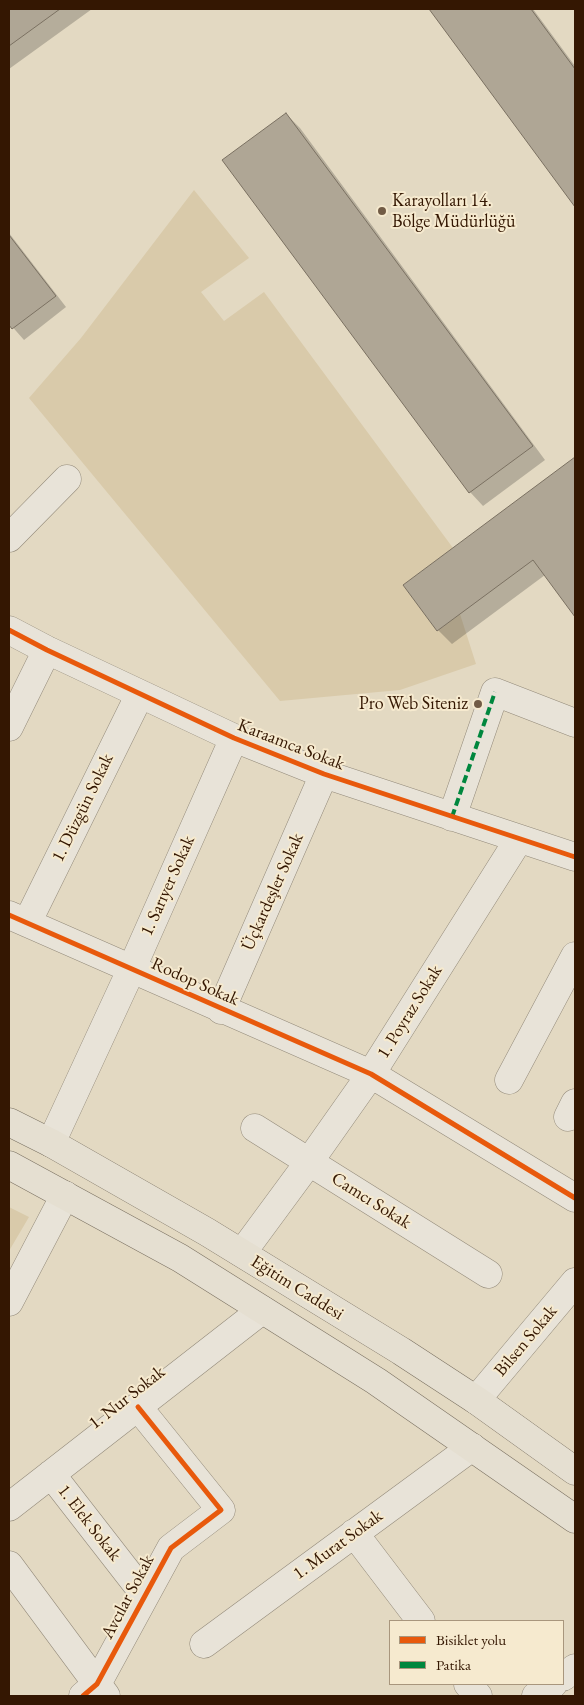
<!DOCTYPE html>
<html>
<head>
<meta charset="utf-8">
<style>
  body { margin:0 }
  #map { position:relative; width:584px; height:1705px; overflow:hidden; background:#e3d9c2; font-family:"EB Garamond",serif }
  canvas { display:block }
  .frame { position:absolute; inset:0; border:10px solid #341702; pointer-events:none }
  .legend { position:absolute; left:389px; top:1620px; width:175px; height:65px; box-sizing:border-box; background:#f6eacf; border:1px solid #a8967d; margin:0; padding:6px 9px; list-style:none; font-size:15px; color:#341702 }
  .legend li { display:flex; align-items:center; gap:10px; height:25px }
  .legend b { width:25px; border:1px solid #a8967d }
</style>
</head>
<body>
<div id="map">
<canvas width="584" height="1705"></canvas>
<div class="frame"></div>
<ul class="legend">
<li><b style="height:6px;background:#e8590c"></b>Bisiklet yolu</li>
<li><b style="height:6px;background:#00873e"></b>Patika</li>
</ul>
</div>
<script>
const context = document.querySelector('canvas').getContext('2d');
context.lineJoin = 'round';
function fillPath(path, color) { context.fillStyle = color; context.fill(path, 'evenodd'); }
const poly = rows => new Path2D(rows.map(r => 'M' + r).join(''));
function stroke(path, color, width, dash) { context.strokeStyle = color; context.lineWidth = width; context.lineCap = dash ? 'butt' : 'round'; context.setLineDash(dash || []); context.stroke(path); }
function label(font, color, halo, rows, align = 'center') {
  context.font = font + ' "EB Garamond",serif'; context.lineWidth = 4; context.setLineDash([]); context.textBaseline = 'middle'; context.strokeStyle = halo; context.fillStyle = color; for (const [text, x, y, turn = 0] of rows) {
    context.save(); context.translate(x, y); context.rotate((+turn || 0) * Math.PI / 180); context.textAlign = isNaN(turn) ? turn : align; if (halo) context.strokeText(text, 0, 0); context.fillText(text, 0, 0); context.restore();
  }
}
const green = poly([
  [194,190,249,258,201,292,224,321,264,292,453,548,403,585,437,631,460,614,476,664,400,690,280,701,29,398,81,338],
  [9,1207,29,1217,9,1251]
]);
const shadow = poly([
  [9,9,92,9,9,69],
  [431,9,533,9,575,66,575,204],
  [286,114,300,128,545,460,483,506,470,492],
  [9,233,66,307,24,340,9,323],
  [575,459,575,615,545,575,452,644,438,630,405,585]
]);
const building = poly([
  [9,9,60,9,9,46,9,9],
  [429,9,531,9,575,69,575,207,429,9],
  [286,113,533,446,469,493,222,160,286,113],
  [9,235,56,296,12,329,9,325,9,235],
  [575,457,575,617,533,560,437,631,403,585,575,457]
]);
const street = poly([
  [9,538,67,479],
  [9,630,47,650,234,738,324,774,575,857],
  [9,727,47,650],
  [452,817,495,692,575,723],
  [9,915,371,1074,575,1198],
  [27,923,140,694],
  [221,1010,324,774],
  [509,1080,575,956],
  [568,1117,575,1103],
  [255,1128,488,1274],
  [51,1143,132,968,234,738],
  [242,1253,309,1162,371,1074,519,839],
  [9,1302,65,1195],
  [476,1400,575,1282],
  [51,1474,145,1595],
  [9,1507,262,1310],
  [354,1533,421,1621],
  [9,1565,106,1696],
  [204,1644,472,1447],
  [563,1677,575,1668],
  [468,1684,478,1696],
  [83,1696,97,1684,171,1548,221,1510,138,1407],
  [536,1696,553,1684]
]);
const primary = poly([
  [9,1122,51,1143,207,1232,401,1351,476,1400,575,1471],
  [9,1165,180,1258,376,1381,575,1519]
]);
const quiet = poly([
  [452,817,495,692]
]);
const cycleway = poly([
  [9,630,47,650,234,738,324,774,575,857],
  [9,915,371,1074,575,1198],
  [83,1696,97,1684,171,1548,221,1510,138,1407]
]);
const markers = [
  [382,211,5,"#715b45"],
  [478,704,5,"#715b45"]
];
const poiNames = [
  ["Karayolları 14.",392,201],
  ["Bölge Müdürlüğü",392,222],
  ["Pro Web Siteniz",468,704,"right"]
];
const streetNames = [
  ["Karaamca Sokak",291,745,21],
  ["1. Düzgün Sokak",83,808,-64],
  ["1. Sarıyer Sokak",168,886,-66],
  ["Üçkardeşler Sokak",273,892,-66],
  ["Rodop Sokak",195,982,24],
  ["1. Poyraz Sokak",410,1012,-58],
  ["Camcı Sokak",371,1201,32],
  ["Eğitim Caddesi",297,1288,32],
  ["Bilsen Sokak",526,1341,-50],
  ["1. Nur Sokak",127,1398,-38],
  ["1. Elek Sokak",89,1523,52],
  ["1. Murat Sokak",338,1545,-36],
  ["Avcılar Sokak",128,1597,-62]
];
fillPath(green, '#d9caaa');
fillPath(shadow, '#0003');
fillPath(building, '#afa695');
stroke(building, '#7a7061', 1);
stroke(street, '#938a7a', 29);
stroke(primary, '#7a7061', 29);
stroke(street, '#e8e3d8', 28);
stroke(primary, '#e5dfd1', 28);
stroke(quiet, '#00873e', 4, [8, 4]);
stroke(cycleway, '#e8590c', 5);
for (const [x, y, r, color] of markers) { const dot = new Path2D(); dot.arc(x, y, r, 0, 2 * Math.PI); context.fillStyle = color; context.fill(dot); stroke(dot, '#f6eacf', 2); }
label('18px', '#341702', '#f6eacf', poiNames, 'left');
label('18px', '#341702', '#f6eacf', streetNames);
</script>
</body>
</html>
